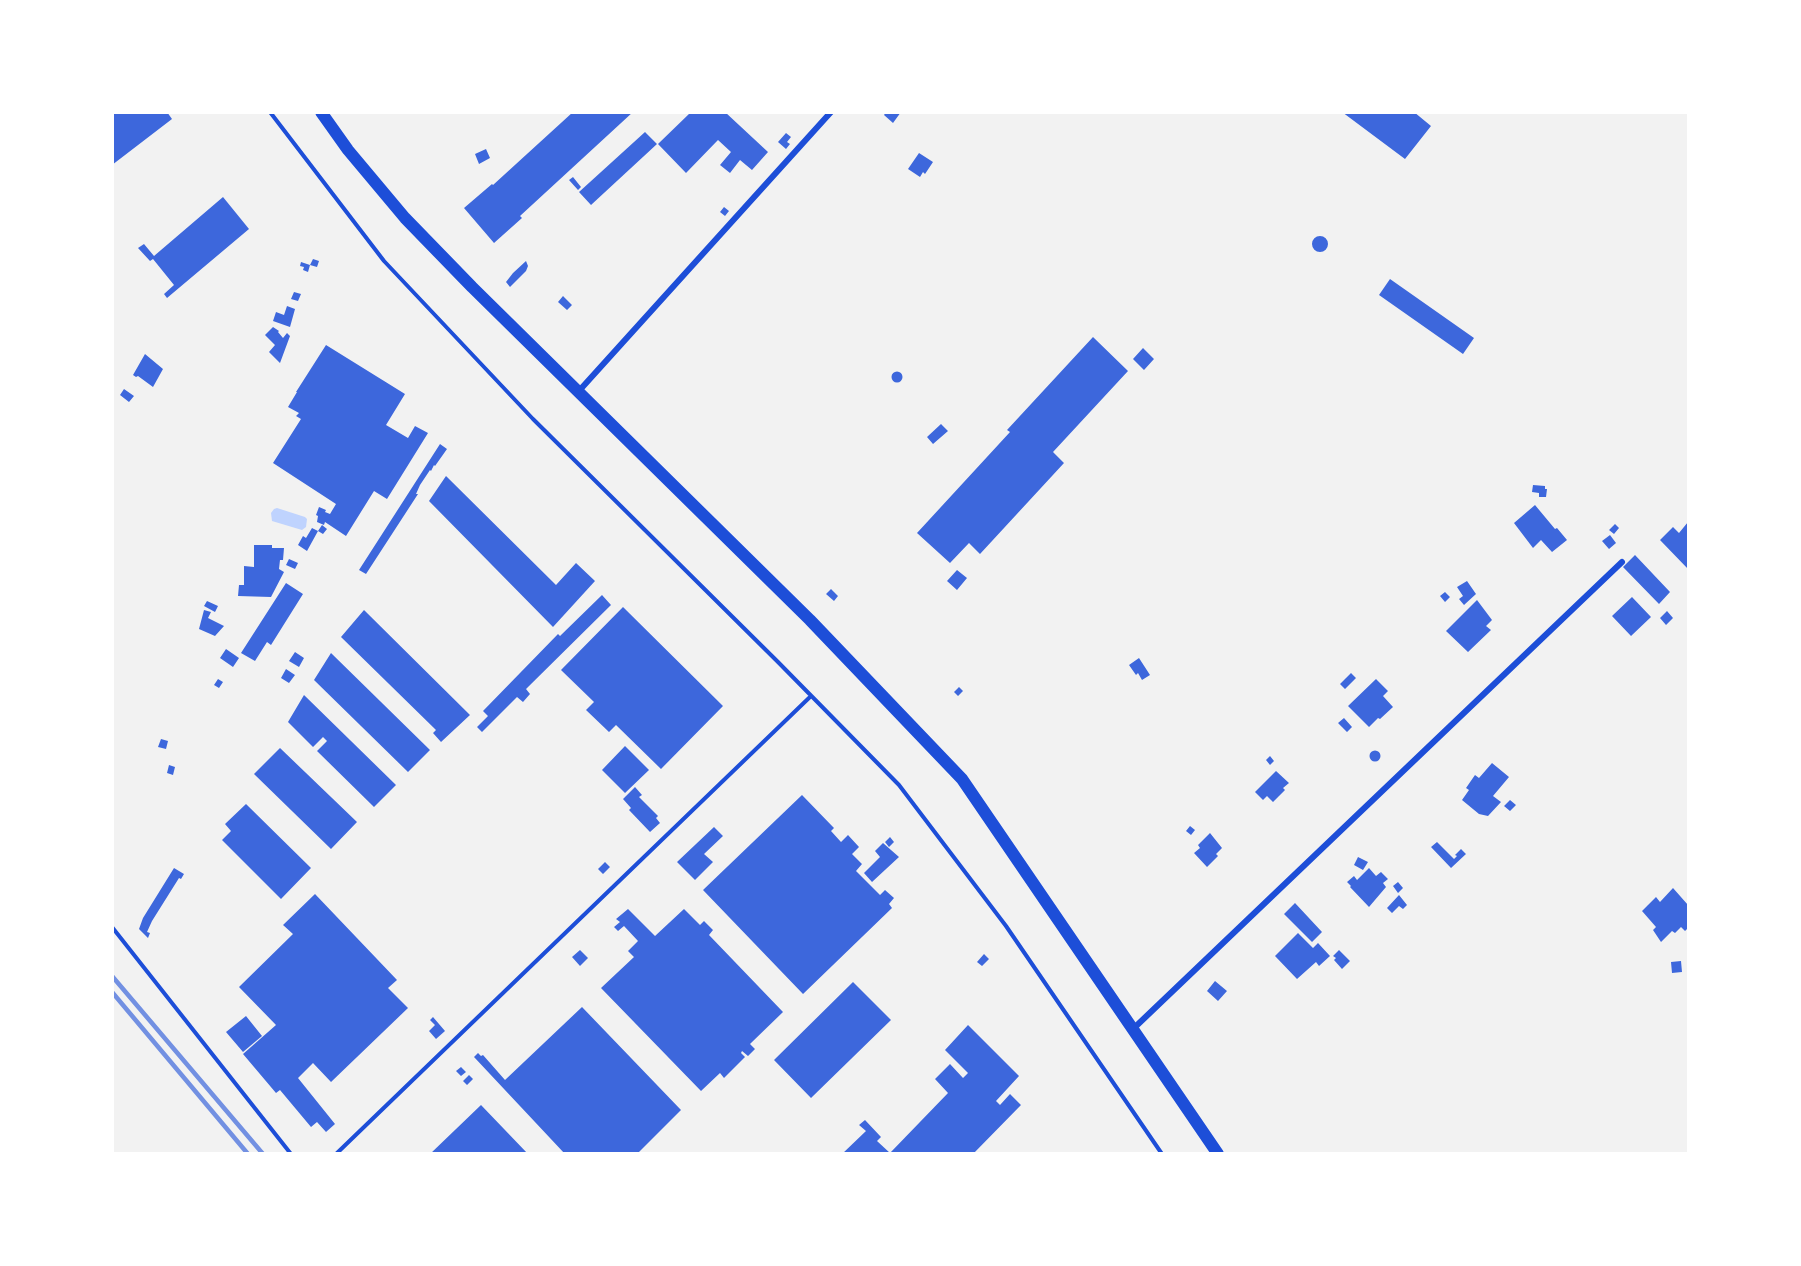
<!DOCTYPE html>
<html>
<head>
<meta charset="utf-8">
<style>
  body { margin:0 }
  #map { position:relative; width:1801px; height:1266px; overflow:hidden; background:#f2f2f2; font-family:"Alegreya Sans",sans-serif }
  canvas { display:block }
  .frame { position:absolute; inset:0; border:114px solid #fff; pointer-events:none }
</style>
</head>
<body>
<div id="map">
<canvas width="1801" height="1266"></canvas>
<div class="frame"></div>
</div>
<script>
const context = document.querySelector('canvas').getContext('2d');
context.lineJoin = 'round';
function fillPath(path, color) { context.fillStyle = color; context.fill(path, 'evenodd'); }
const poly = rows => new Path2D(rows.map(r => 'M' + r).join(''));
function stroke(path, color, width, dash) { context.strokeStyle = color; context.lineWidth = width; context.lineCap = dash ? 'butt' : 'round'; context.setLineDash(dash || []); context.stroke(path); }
const water = poly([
  [277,508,305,517,307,519,306,527,302,530,272,521,271,513,274,509]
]);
const building = poly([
  [112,112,167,112,172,119,112,165],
  [573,112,633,112,520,216,522,218,494,243,464,208,492,184,493,185],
  [691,112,725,112,768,152,752,170,740,160,730,173,720,165,731,152,718,140,686,173,658,144],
  [886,112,901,112,893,123,884,115],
  [1342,112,1414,112,1431,126,1405,159],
  [645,132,657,144,591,205,579,192],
  [786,133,791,137,787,142,790,144,786,149,778,142],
  [486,149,490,158,479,164,475,154],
  [919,153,933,162,925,174,923,172,920,177,908,169],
  [573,177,581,187,578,190,569,180],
  [223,197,249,229,167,298,164,294,174,285,153,259,150,261,138,248,144,244,154,256],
  [724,207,729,211,725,216,720,212],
  '1312 244a8 8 0 1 1 16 0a8 8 0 1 1-16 0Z',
  [313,259,319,261,317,267,310,265],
  [526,261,528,266,526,271,510,287,506,282,513,273],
  [301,262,310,265,308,272,303,270,304,267,300,266],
  [1390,279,1474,338,1463,354,1379,295],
  [294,292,301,294,298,301,291,299],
  [563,296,572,305,567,310,558,302],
  [287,306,295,309,290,327,273,321,276,312,284,315],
  [273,327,279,331,278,332,283,338,287,333,290,336,280,363,269,352,275,345,265,335],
  [1093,337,1128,371,1053,452,1064,463,980,554,969,543,950,563,917,533,1010,432,1007,430],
  [326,345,405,394,386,425,408,438,415,426,428,433,387,499,374,491,346,536,325,522,324,525,317,522,318,516,316,515,319,507,326,510,325,512,330,514,336,504,273,463,301,419,296,416,299,413,288,407,297,392,296,392],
  [1143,348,1154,359,1144,370,1133,359],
  [145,354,163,369,153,387,138,376,136,377,133,375],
  '891.5 377a5.5 5.5 0 1 1 11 0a5.5 5.5 0 1 1-11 0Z',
  [124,389,134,396,129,402,120,395],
  [941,424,948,431,933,444,927,437],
  [440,444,447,449,435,466,434,465,431,471,430,470,420,485,416,494,418,494,366,574,359,570],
  [446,476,556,585,576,563,595,581,553,627,429,501],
  [1533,485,1545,486,1545,489,1547,489,1546,497,1539,497,1539,493,1532,492],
  [1535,505,1555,529,1557,528,1567,540,1552,552,1541,540,1533,548,1514,523],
  [1688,522,1688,569,1660,540,1673,527,1679,533],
  [1615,524,1619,528,1614,534,1609,530],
  [322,525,327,529,323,534,318,531],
  [312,528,318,531,307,551,298,545,303,536,306,538],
  [1610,535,1616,543,1609,549,1602,541],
  [254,545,272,545,272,548,284,548,283,560,280,560,279,569,284,572,271,597,238,596,239,585,244,585,244,566,254,567],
  [1635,555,1670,592,1659,604,1623,567],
  [289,559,298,563,295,569,286,565],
  [957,570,967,578,957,590,947,581],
  [1467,581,1476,594,1464,605,1459,599,1463,596,1457,587],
  [286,583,303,594,271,645,267,642,255,661,241,653],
  [831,589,838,596,834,601,826,594],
  [1445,592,1450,597,1445,602,1440,596],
  [602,595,611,605,526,689,530,694,523,702,517,697,482,732,477,727,488,716,483,711,558,634,560,636],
  [1632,597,1651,617,1631,636,1612,616],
  [1477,600,1492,620,1486,626,1491,630,1468,652,1446,631],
  [207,601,218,606,215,612,204,606],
  [623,607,723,706,661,769,616,725,609,732,586,710,594,702,561,670],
  [204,610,211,612,208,618,224,626,215,636,199,629],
  [364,610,470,715,441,742,433,733,436,730,341,637],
  [1667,611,1673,618,1666,625,1660,618],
  [226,649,239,658,233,667,220,658],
  [295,652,304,658,299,667,289,661],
  [331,653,430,750,408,772,314,680],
  [1139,658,1150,675,1142,680,1138,673,1136,675,1129,665],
  [286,669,295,675,289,683,281,678],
  [1351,673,1356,678,1345,689,1340,684],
  [218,679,223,682,219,688,214,685],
  [1376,679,1388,691,1383,696,1393,707,1380,719,1378,718,1369,727,1348,706],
  [959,687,963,691,958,696,954,692],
  [304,695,396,785,374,807,317,751,327,741,323,737,313,747,288,722],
  [1344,718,1352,727,1347,732,1338,723],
  [161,739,168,741,166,749,158,747],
  [625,746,649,770,625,793,602,770],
  [280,748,357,822,331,849,254,774],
  '1369.5 756a5.5 5.5 0 1 1 11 0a5.5 5.5 0 1 1-11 0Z',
  [1270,756,1274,761,1270,765,1266,760],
  [1492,763,1509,777,1493,796,1501,802,1488,816,1479,814,1462,800,1469,790,1466,788,1475,775,1479,778],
  [169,765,175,767,173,775,167,773],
  [1276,771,1289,783,1283,788,1285,790,1273,802,1267,796,1263,800,1255,792],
  [635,787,642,795,639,797,658,816,656,818,660,823,650,832,629,810,631,808,623,799],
  [802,795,834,828,831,831,841,842,848,835,859,847,852,854,862,864,856,871,880,895,885,890,894,898,889,904,892,908,803,994,703,890],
  [1510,800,1516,805,1510,811,1504,806],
  [246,804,311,868,281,899,222,840,231,831,225,824],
  [1190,826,1195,830,1191,835,1186,831],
  [714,827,723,836,704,854,713,862,695,880,677,862],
  [1210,833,1222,848,1216,854,1218,856,1207,867,1194,853,1200,848,1198,845],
  [890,837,894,842,889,847,885,842],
  [1437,842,1454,859,1457,856,1455,855,1461,849,1466,854,1451,868,1431,847],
  [883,843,899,857,872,882,864,873,880,857,875,851],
  [1358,857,1368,862,1363,870,1354,865],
  [605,862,610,867,603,874,598,869],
  [174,868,184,874,181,879,179,878,152,921,147,932,150,933,148,938,139,929,143,918],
  [1369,868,1376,876,1381,872,1388,879,1383,883,1386,887,1369,907,1350,887,1351,886,1347,882,1354,876,1357,880],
  [1398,882,1403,888,1398,893,1393,886],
  [1673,888,1688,905,1688,928,1685,931,1681,927,1675,933,1672,931,1661,942,1653,930,1656,927,1642,911,1656,897,1660,902],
  [315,894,397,980,388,988,408,1008,331,1082,313,1063,298,1078,335,1124,326,1132,317,1122,311,1127,280,1090,276,1093,243,1054,276,1025,239,987,293,934,283,925],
  [1399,895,1407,905,1403,909,1399,906,1392,913,1387,908],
  [1295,903,1322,932,1312,942,1284,914],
  [628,909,655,936,684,909,700,925,704,921,713,930,709,935,783,1012,750,1044,755,1049,748,1056,742,1051,741,1053,745,1057,724,1078,720,1073,701,1091,601,988,634,957,628,951,638,941,624,926,618,931,614,927,620,922,616,919],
  [1298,933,1313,948,1318,943,1330,956,1319,966,1316,962,1297,979,1275,956],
  [580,950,588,958,580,966,572,957],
  [1339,950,1350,961,1342,969,1334,960,1336,958,1333,956],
  [984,954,989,959,982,966,977,962],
  [1681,961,1682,972,1672,973,1671,962],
  [1215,981,1227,991,1218,1001,1207,991],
  [853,982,891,1020,811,1098,774,1060],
  [582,1007,681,1110,637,1154,565,1154,474,1057,478,1053,481,1056,483,1055,505,1080],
  [246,1016,262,1036,243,1052,226,1032],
  [433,1017,445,1031,436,1039,429,1031,435,1025,430,1020],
  [968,1025,1019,1076,996,1101,1000,1105,1010,1094,1021,1105,973,1154,842,1154,866,1131,859,1125,865,1120,881,1137,877,1141,890,1153,948,1093,935,1079,950,1064,963,1078,968,1073,945,1050],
  [461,1067,466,1072,461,1076,456,1071],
  [469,1075,473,1079,467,1085,463,1081],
  [481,1105,528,1154,430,1154]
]);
const service = poly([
  [270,112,384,261,533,419,778,662,899,785,1006,926,1162,1154],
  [112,927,291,1154],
  [336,1154,811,696]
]);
const minor = poly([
  [578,392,831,112],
  [1133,1029,1622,562]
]);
const secondary = poly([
  [321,112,348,150,405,218,472,287,810,620,962,779,1218,1154]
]);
const rail = poly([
  [112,976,263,1154],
  [112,992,248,1154]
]);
fillPath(water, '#bfd3fe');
fillPath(building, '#3d67dc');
stroke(service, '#1d4ed8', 4);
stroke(minor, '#1d4ed8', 6);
stroke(secondary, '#1d4ed8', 12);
stroke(rail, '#7290e2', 4.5);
</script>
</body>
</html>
